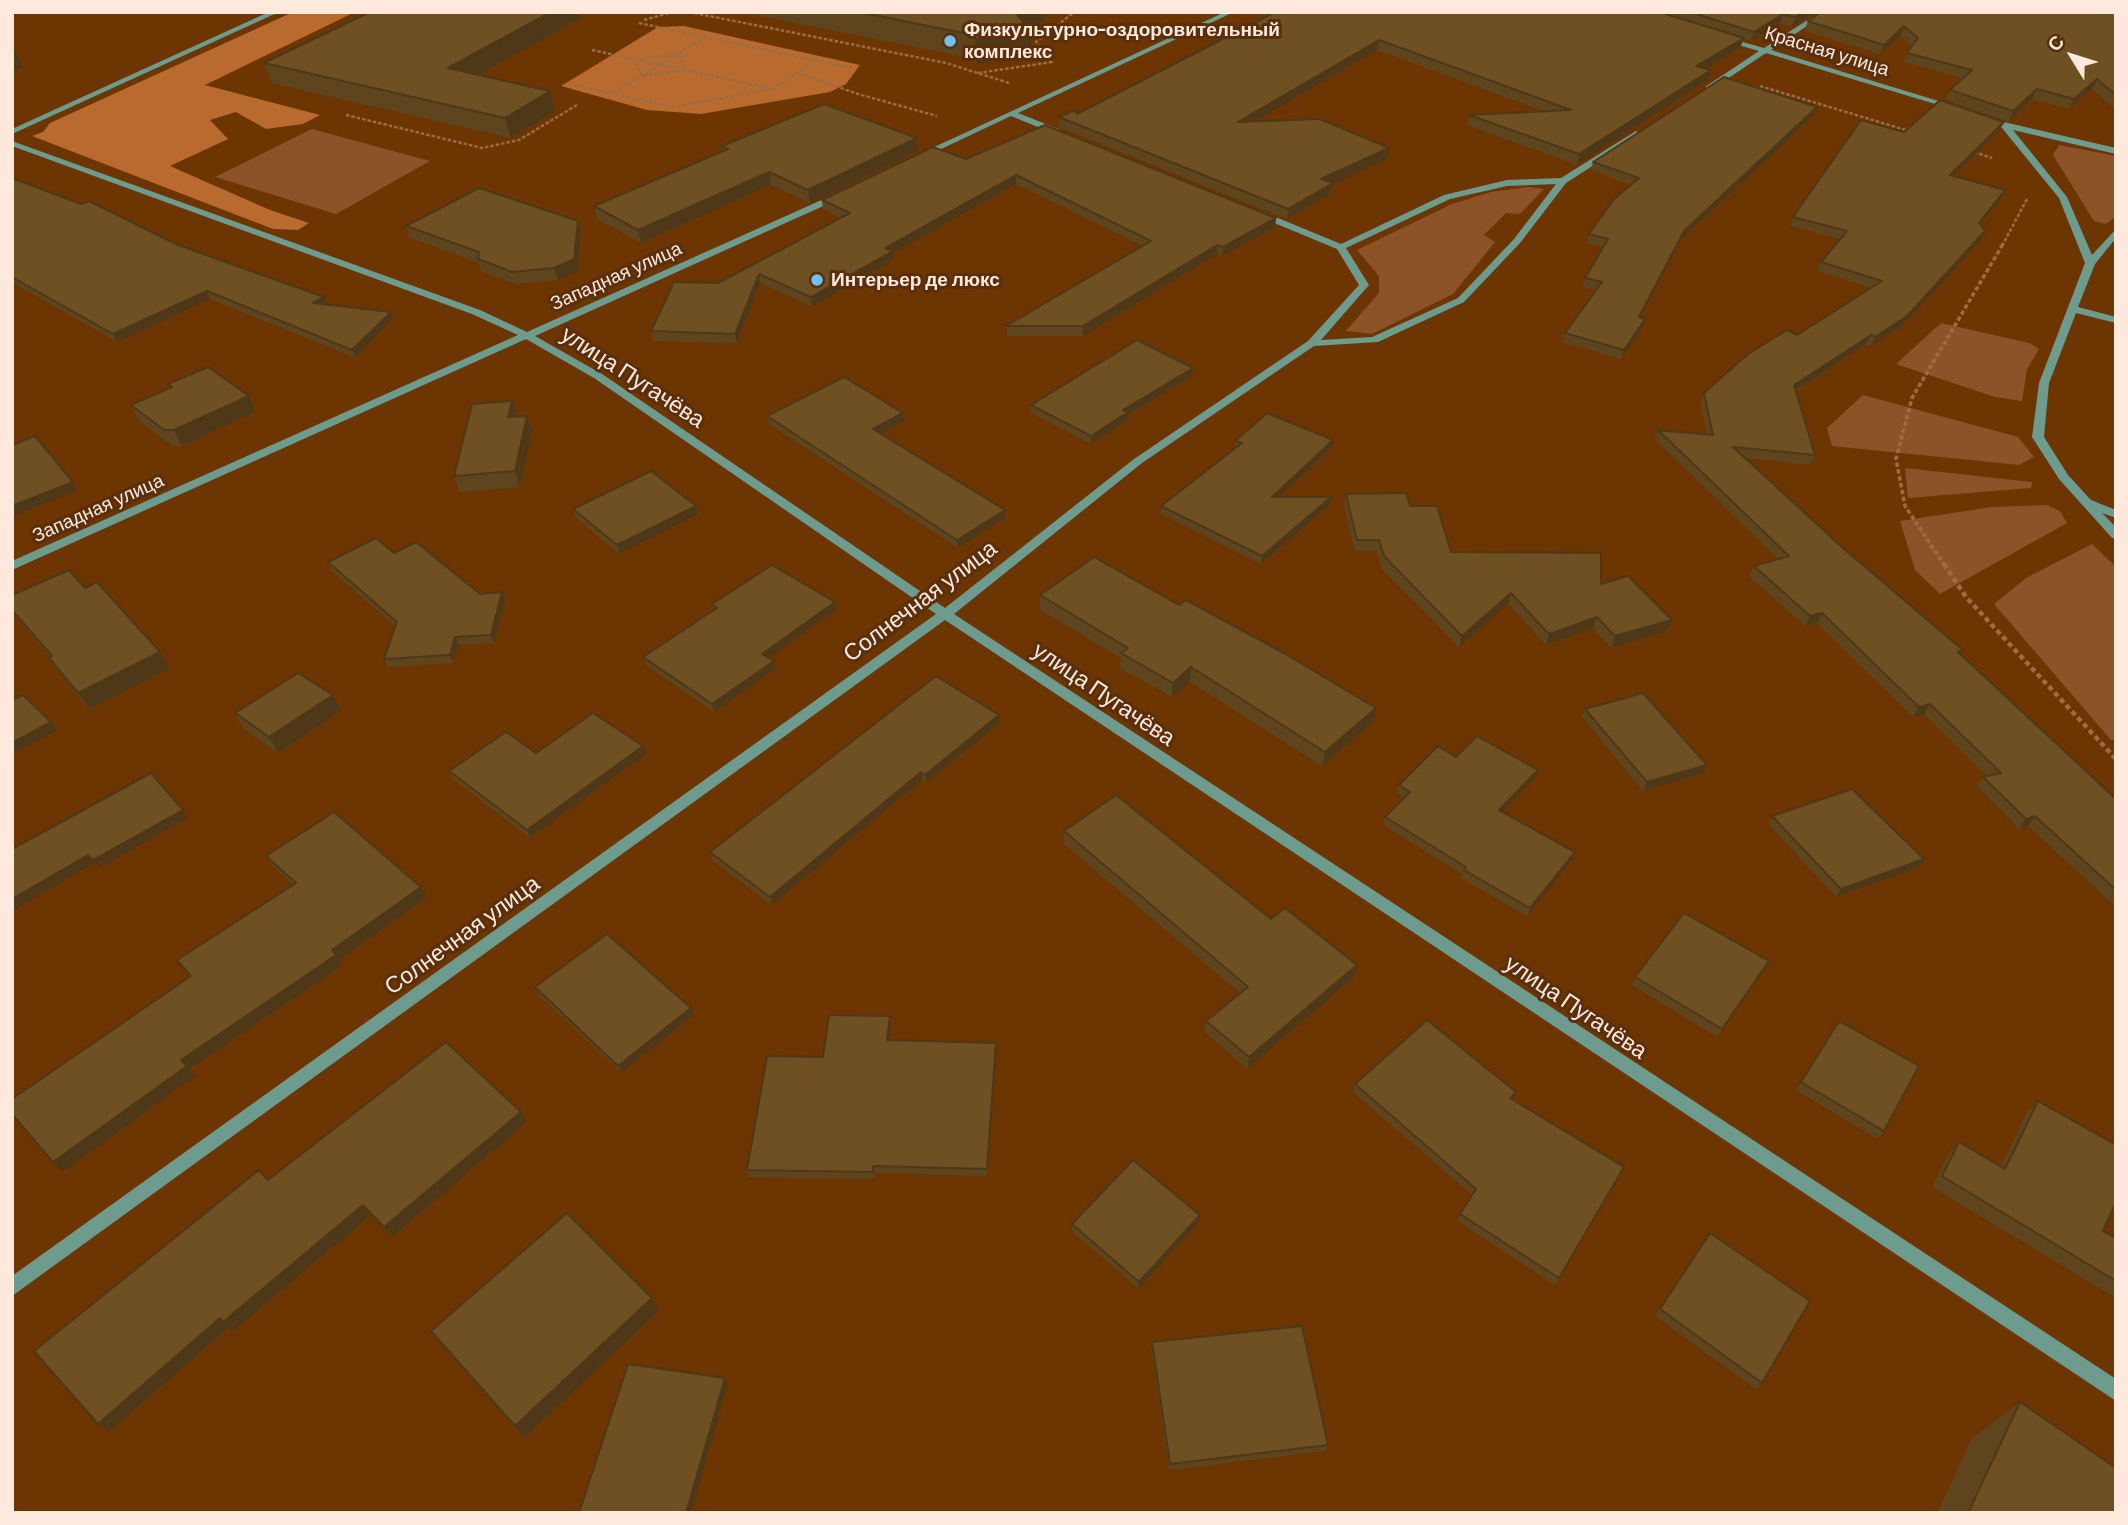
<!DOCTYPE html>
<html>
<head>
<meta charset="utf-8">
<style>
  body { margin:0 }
  #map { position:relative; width:2128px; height:1525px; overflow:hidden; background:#6c3502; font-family:Barlow,sans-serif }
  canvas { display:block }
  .frame { position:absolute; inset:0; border:14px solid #fee9dc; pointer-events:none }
  .north { position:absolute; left:2037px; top:21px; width:70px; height:70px; -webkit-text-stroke:5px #592f0d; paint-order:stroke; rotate:308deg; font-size:19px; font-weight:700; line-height:28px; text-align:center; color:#fee9dc }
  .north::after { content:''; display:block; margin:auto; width:24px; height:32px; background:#fee9dc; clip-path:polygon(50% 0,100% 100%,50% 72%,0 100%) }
</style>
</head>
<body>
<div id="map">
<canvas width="2128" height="1525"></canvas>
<div class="frame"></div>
<div class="north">С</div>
</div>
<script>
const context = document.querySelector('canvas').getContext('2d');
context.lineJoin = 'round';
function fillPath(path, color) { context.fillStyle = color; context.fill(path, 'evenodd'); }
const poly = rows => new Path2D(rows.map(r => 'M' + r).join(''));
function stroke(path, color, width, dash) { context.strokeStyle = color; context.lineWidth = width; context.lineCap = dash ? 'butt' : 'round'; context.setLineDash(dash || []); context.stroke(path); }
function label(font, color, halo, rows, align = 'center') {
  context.font = font + ' Barlow,sans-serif'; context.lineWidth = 6; context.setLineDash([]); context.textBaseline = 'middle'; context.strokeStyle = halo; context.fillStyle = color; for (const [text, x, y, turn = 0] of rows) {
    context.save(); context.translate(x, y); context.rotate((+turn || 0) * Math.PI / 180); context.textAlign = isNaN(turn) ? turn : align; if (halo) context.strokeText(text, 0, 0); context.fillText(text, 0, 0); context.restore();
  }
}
const green = poly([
  [312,129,430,161,336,214,215,177],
  [2059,145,2116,156,2116,216,2106,224,2094,221,2053,155],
  [1529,187,1544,189,1520,214,1506,213,1484,235,1495,242,1453,294,1372,334,1346,331,1379,293,1379,276,1357,250,1452,204,1491,192],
  [1941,323,2029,343,2039,349,2027,369,2022,401,1995,397,1896,364],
  [1863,395,2018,437,2034,457,2019,465,1832,446,1827,428],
  [1905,468,2032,482,2031,488,1908,498],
  [2047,505,2060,511,2067,523,1940,594,1915,570,1900,521,1992,507],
  [2092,544,2116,567,2116,740,2111,740,1994,604,2026,578]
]);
const forest = poly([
  [293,12,355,12,205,85,320,115,303,124,266,129,236,112,210,120,228,139,170,166,270,210,309,223,298,230,273,229,32,136,43,132,50,123],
  [684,26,860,65,846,84,830,92,701,114,647,110,561,86,658,27]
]);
const pathFar2 = poly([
  [689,12,946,63,1009,83],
  [644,20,669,13],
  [639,23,851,68],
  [592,50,769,88],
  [679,54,685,70,642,76,636,60,679,54],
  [799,73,858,94,937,116],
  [978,73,1052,62,1036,42,1074,12],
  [574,85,672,107,774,89,816,60],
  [1760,86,1909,131],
  [613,93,704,38],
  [346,115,482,148,519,140,577,105],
  [1974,152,1992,158],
  [2002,246,2027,199]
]);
const pathFar1 = poly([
  [1945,566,1905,506,1896,459,1912,398,2003,244]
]);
const path = poly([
  [1944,564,1966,597,2116,759]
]);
const street = poly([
  [269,12,279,12,12,134,12,129,269,12],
  [1225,12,1234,12,1018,113,1061,130,1061,134,1055,134,1011,116,922,158,915,156,1225,12],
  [1820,12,1828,12,1771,50,1955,106,1955,110,1766,53,1712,89,1705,87,1759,51,1721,40,1721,36,1764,48,1820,12],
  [1982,117,2116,148,2116,154,2013,130,2067,197,2092,255,2116,229,2116,238,2095,264,2078,307,2116,317,2116,323,2076,313,2049,383,2044,437,2068,475,2091,500,2116,510,2116,518,2102,513,2116,527,2116,539,2112,538,2059,479,2032,437,2039,383,2085,263,2059,198,2002,128,1982,121,1982,117],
  [1636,131,1640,134,1639,136,1566,183,1520,243,1464,302,1378,342,1314,346,1142,463,954,614,2116,1379,2116,1401,945,620,12,1296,12,1276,936,614,594,378,526,339,12,570,12,561,518,335,472,314,12,146,12,141,480,310,527,332,835,194,841,194,841,198,535,336,602,374,945,608,1134,459,1308,341,1359,285,1337,249,1255,215,1255,211,1261,211,1341,244,1444,195,1507,180,1561,178,1636,131],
  [1556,184,1514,239,1458,298,1372,337,1321,340,1369,285,1346,248,1450,199,1507,186,1556,184]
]);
const wall = poly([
  [740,12,1048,12,1045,20,1028,28,1031,31,1031,56,976,64,970,58],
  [1256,12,1815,12,1792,27,1780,23,1751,41,1743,39,1740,48,1705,69,1708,80,1577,165,1467,125,1469,115,1544,111,1377,50,1256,121,1389,148,1387,159,1333,184,1331,194,1287,219,1059,127,1059,117,1077,114,1267,16],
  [2116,12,2116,110,2092,89,2069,109,2032,99,2009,122,1945,100,1950,90,1962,78,1903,62,1907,53,1912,46,1900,36,1880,54,1804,31,1808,21],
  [581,18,478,75,555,111,511,138,271,83,264,63],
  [1817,107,1814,115,1681,240,1641,318,1642,328,1621,359,1562,342,1565,333,1596,290,1583,287,1585,278,1604,247,1587,243,1589,234,1631,185,1591,170,1593,162],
  [2000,130,1954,176,2005,190,2001,199,1980,225,1985,231,1981,240,1902,326,1871,346,1866,344,1796,391,1815,455,1810,465,1745,458,1844,549,1961,654,2116,799,2116,907,2028,826,2019,829,1977,787,1983,777,1987,776,1924,714,1913,717,1817,623,1805,626,1749,576,1754,566,1778,559,1655,439,1658,430,1707,434,1700,403,1704,393,1871,288,1817,271,1821,262,1840,239,1790,226,1793,217,1904,132],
  [917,138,918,151,810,203,771,185,641,243,597,219,594,206,723,152,722,146],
  [966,159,1276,218,1275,227,1222,256,1217,254,1083,336,1007,336,1006,326,1143,246,1016,184,893,253,894,260,812,307,760,283,737,343,653,341,651,331,841,218,823,209,822,200],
  [12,178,178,245,324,297,327,304,391,312,393,319,356,358,210,299,117,342,12,282],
  [406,226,581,233,578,271,558,280,516,284,481,271,479,263,410,238],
  [1192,376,1128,415,1128,420,1091,444,1031,413,1031,405],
  [168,384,249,396,256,411,182,446,172,446,139,421,131,405,170,388],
  [512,401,517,416,527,416,532,431,520,487,460,492,454,476],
  [767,416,904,421,880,434,1005,510,1005,518,958,548,769,424],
  [1235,441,1332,448,1279,497,1331,497,1330,505,1261,564,1161,514,1161,506,1235,449],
  [1346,494,1410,506,1451,552,1601,584,1667,631,1611,648,1593,628,1546,645,1508,604,1459,647,1381,568,1377,551,1355,551,1344,505],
  [696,506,698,514,619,554,575,517,573,509],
  [394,553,480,594,505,601,494,643,459,645,453,663,388,667,384,659,395,626,332,571,328,562],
  [85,588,160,652,170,668,89,709,60,674,49,658,50,657,12,612,12,595],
  [1040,595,1373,722,1322,766,1190,682,1172,697,1120,668,1121,658,1040,610],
  [835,602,836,610,769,658,775,669,714,712,646,665,643,657,714,610,712,604],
  [1585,709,1707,765,1703,773,1643,791,1582,717],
  [341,711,278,753,244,729,235,713],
  [999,715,1000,723,926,783,922,780,772,905,712,860,710,852],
  [646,754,530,838,453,779,449,771],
  [1456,757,1538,770,1535,778,1503,812,1575,852,1572,860,1527,916,1461,878,1462,874,1383,825,1385,817,1404,798,1397,793,1399,785],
  [1772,816,1924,859,1919,867,1836,897,1768,824],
  [1064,831,1271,919,1357,965,1354,977,1247,1069,1205,1032,1206,1021,1240,993,1064,844],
  [266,856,421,887,427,897,339,960,343,965,189,1069,195,1076,63,1172,190,977,177,960,293,885,273,866],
  [1764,969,1717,1037,1632,985,1635,977],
  [535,987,694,1015,621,1073,539,995],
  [890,1016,891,1023,889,1040,997,1051,987,1176,875,1173,874,1179,749,1177,747,1170,823,1057],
  [1839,1021,1884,1131,1878,1139,1796,1090],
  [1355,1084,1512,1100,1624,1167,1555,1285,1457,1221,1460,1214,1472,1195,1353,1092],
  [2038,1101,2103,1231,2116,1238,2116,1298,1932,1187,1949,1153,1959,1142,2001,1166,2027,1112],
  [521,1112,527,1122,392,1237,371,1215,233,1331,229,1327,109,1432,268,1180],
  [1199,1222,1139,1289,1072,1231,1072,1224],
  [1710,1233,1762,1383,1757,1390,1655,1316],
  [659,1311,524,1438,431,1331],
  [1152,1342,1328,1445,1326,1451,1169,1470,1151,1348],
  [2020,1402,2116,1513,1937,1513,1972,1438]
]);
const shadedWall = poly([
  [551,12,579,12,581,18,454,88,448,68],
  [1013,12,1048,12,1045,20,1015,34,1031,31,1031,56,976,64,975,39],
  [1803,12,1815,12,1792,27,1795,17],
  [1783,14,1780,23,1751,41,1754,32],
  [1904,26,1900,36,1880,54,1884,45],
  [1744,38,1740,48,1693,76,1696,66],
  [1379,40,1377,50,1237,132,1238,122],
  [12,47,23,67,12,71],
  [1711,70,1708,80,1577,165,1579,154],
  [2097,79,2092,89,2069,109,2074,99],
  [2037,89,2032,99,2009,122,2013,111],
  [550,91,555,111,511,138,505,118],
  [1817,107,1814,115,1681,240,1636,326,1639,317,1684,231],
  [2004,122,2000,130,1946,183,1950,175],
  [917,138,918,151,810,203,808,190],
  [1389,148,1387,159,1333,184,1331,194,1287,219,1288,209,1321,179],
  [769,172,771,185,641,243,638,230],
  [1016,175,1016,184,893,253,894,260,812,307,811,297,885,248],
  [2005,190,2001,199,1974,232,1979,223],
  [1276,218,1275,227,1222,256,1223,247],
  [578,221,581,233,578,271,558,280,554,268],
  [1985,231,1981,240,1902,326,1871,346,1875,337],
  [1217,245,1217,254,1083,336,1083,326],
  [759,274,760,283,737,343,735,334],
  [207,291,210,299,117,342,113,334],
  [324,297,327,305,313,303],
  [391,312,393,319,356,358,352,350],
  [1645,319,1642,328,1621,359,1624,350],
  [1871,335,1866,344,1790,394,1794,385],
  [1193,368,1192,376,1128,415,1128,420,1091,444,1091,436,1123,410],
  [249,396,256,411,182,446,174,430],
  [512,401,517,417,508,417],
  [903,413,904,421,874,437,873,429],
  [527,416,532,431,520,487,515,471],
  [1333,440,1332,448,1271,505,1272,497],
  [73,482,77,490,12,517,12,506],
  [1331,497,1330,505,1261,564,1262,556],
  [696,506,698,514,619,554,617,545],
  [1005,510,1005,518,958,548,957,540],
  [502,592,505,601,494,643,491,635],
  [1511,593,1508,604,1459,647,1462,636],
  [835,602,836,610,764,662,762,654],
  [1822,613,1817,623,1805,626,1810,616],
  [1597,617,1593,628,1546,645,1549,634],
  [1672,620,1667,631,1611,648,1615,636],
  [455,637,459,645,453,663,450,655],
  [160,652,170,668,89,709,78,693],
  [774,661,775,669,714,712,712,704],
  [1191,667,1190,682,1172,697,1173,683],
  [333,695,341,711,278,753,269,737],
  [1930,704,1924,714,1913,717,1919,707],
  [1376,708,1373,722,1322,766,1325,752],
  [999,715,1000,723,926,783,925,775],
  [51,722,57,730,12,754,12,743],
  [643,746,646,754,530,838,527,830],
  [1707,765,1703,773,1643,791,1647,782],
  [1538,770,1535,778,1497,818,1499,810],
  [921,772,922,780,772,905,770,897],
  [183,810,188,818,99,868,93,860],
  [2035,816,2028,826,2019,829,2026,819],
  [1575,852,1572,860,1527,916,1530,908],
  [88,855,94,863,12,911,12,899],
  [1924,859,1919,867,1836,897,1841,889],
  [421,887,427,897,339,960,343,965,189,1069,195,1076,63,1172,53,1162,181,1060],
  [1357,965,1354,977,1247,1069,1249,1057],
  [691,1008,694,1015,621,1073,618,1066],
  [890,1016,891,1023,889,1047,887,1040],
  [996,1043,997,1051,987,1176,987,1169],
  [521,1112,527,1122,392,1237,384,1227],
  [363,1205,371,1215,233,1331,229,1327,109,1432,98,1424,220,1318],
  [1200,1215,1199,1222,1139,1289,1139,1282],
  [652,1298,659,1311,524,1438,515,1426],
  [725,1378,728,1384,691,1513,686,1513]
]);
const building = poly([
  [370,12,551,12,448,68,550,91,505,118,264,63,370,12],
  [859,12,1015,12,1031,31,975,39,968,34,859,12],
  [1275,12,1659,12,1744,38,1696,66,1711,70,1579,154,1469,115,1571,110,1379,40,1238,122,1320,119,1389,148,1321,179,1333,183,1288,209,1059,117,1075,110,1077,114,1275,12],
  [1690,12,1803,12,1795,17,1783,14,1754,32,1690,12],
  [1821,12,2116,12,2116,95,2097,79,2074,99,2037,89,2013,111,1950,90,1972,70,1907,53,1918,38,1904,26,1884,45,1808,21,1821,12],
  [1724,77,1817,107,1684,231,1639,317,1645,319,1624,350,1565,333,1602,282,1585,278,1608,239,1589,234,1613,200,1639,178,1593,162,1724,77],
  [1940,100,2004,122,1950,175,2005,190,1979,223,1985,231,1907,316,1875,337,1871,335,1794,385,1815,455,1733,447,1844,549,1963,650,1958,652,2116,799,2116,890,2035,816,2026,819,1983,777,2001,773,1930,704,1919,707,1822,613,1810,616,1754,566,1789,556,1658,430,1713,435,1704,393,1748,354,1787,330,1797,335,1882,281,1821,262,1847,231,1793,217,1861,120,1904,132,1940,100],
  [824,104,917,138,808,190,769,172,638,230,594,206,728,149,722,146,824,104],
  [1045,125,1276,218,1223,247,1217,245,1083,326,1006,326,1151,241,1016,175,885,248,893,251,811,297,759,274,735,334,651,331,674,282,718,283,850,213,822,200,933,147,966,159,1045,125],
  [12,178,81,204,89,201,178,245,324,297,313,303,391,312,352,350,207,291,113,334,12,277,12,178],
  [479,188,578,221,574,259,554,268,512,272,478,259,479,252,406,226,479,188],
  [1137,340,1193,368,1123,410,1128,412,1091,436,1031,405,1137,340],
  [208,367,249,396,174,430,164,430,131,405,172,387,168,384,208,367],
  [844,377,903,413,873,429,1005,510,957,540,767,416,844,377],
  [512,401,508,417,527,416,515,471,454,476,472,404,512,401],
  [1267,413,1333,440,1272,497,1331,497,1262,556,1161,506,1242,443,1235,441,1267,413],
  [35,436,73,482,12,506,12,445,35,436],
  [651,471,696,506,617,545,573,509,651,471],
  [1406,493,1410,506,1437,506,1451,552,1601,553,1601,584,1628,576,1672,620,1615,636,1597,617,1549,634,1511,593,1462,636,1384,556,1379,540,1357,540,1346,494,1406,493],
  [376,538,394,553,416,542,480,594,502,592,491,635,455,637,450,655,384,659,397,622,328,562,376,538],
  [1094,557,1179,605,1186,600,1282,652,1376,708,1325,752,1191,667,1173,683,1121,653,1128,648,1040,595,1094,557],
  [772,565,835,602,762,654,774,661,712,704,643,657,717,608,712,604,772,565],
  [69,570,85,588,97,582,160,652,78,693,49,658,52,656,12,610,12,595,69,570],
  [298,673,333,695,269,737,235,713,298,673],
  [936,676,999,715,925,775,921,772,770,897,710,852,936,676],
  [1643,693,1707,765,1647,782,1585,709,1643,693],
  [23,695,51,722,12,743,12,700,23,695],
  [593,713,643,746,527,830,449,771,506,732,536,753,593,713],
  [1477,736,1538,770,1499,810,1575,852,1530,908,1464,870,1466,867,1385,817,1410,792,1399,785,1438,746,1456,757,1477,736],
  [151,773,183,810,93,860,88,855,12,899,12,849,151,773],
  [1852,789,1924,859,1841,889,1772,816,1852,789],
  [1116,795,1271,919,1285,908,1357,965,1249,1057,1206,1021,1248,987,1064,831,1116,795],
  [334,812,421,887,332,950,336,955,181,1060,187,1066,53,1162,12,1114,12,1099,191,976,177,960,296,883,266,856,334,812],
  [1684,913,1769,961,1722,1029,1635,977,1684,913],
  [607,934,691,1008,618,1066,535,987,607,934],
  [829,1015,890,1016,887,1040,996,1043,987,1169,873,1166,873,1172,747,1170,767,1056,823,1057,829,1015],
  [1427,1020,1516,1092,1510,1098,1624,1167,1559,1278,1460,1214,1476,1189,1355,1084,1427,1020],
  [1839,1021,1919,1066,1884,1131,1801,1082,1839,1021],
  [446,1042,521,1112,384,1227,363,1205,223,1322,220,1318,98,1424,34,1351,259,1170,268,1180,446,1042],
  [2038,1101,2116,1145,2116,1202,2103,1231,2116,1238,2116,1281,1942,1176,1959,1142,2005,1169,2038,1101],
  [1133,1160,1200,1215,1139,1282,1072,1224,1133,1160],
  [567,1213,652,1298,515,1426,431,1331,567,1213],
  [1710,1233,1810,1301,1762,1383,1660,1309,1710,1233],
  [1302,1326,1328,1445,1170,1464,1152,1342,1302,1326],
  [628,1364,725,1378,686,1513,579,1513,628,1364],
  [2020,1402,2116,1468,2116,1513,1968,1513,2020,1402]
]);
const markers = [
  [950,41,7,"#6dc2f3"],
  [817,280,7,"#6dc2f3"]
];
const farPoinames = [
  ["Физкультурно-оздоровительный",964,30],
  ["комплекс",964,52],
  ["Интерьер де люкс",831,280]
];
const farStreetnames = [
  ["Красная улица",1827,51,17],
  ["Западная улица",616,276,-24],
  ["Западная улица",98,508,-24]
];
const streetNames = [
  ["улица Пугачёва",633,377,33],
  ["Солнечная улица",920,601,-37],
  ["улица Пугачёва",1104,694,34],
  ["Солнечная улица",462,935,-36],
  ["улица Пугачёва",1576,1007,34]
];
fillPath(green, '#8d5328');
fillPath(forest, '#b86a2f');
stroke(pathFar2, '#9a6d46', 2.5, [3.5, 2]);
stroke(pathFar1, '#9a6d46', 3.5, [4.5, 2.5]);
stroke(path, '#9a6d46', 4.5, [5, 3.5]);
fillPath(street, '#6d9c8f');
fillPath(wall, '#5f451e');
fillPath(shadedWall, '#4e3818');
fillPath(building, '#6f5023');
stroke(building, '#4e3818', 2);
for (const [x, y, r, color] of markers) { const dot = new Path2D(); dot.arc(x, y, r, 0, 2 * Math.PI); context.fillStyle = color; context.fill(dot); stroke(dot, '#592f0d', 2.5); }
label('bold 19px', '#fee9dc', '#592f0d', farPoinames, 'left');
label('19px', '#fee9dc', '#592f0d', farStreetnames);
label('23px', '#fee9dc', '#592f0d', streetNames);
</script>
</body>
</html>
